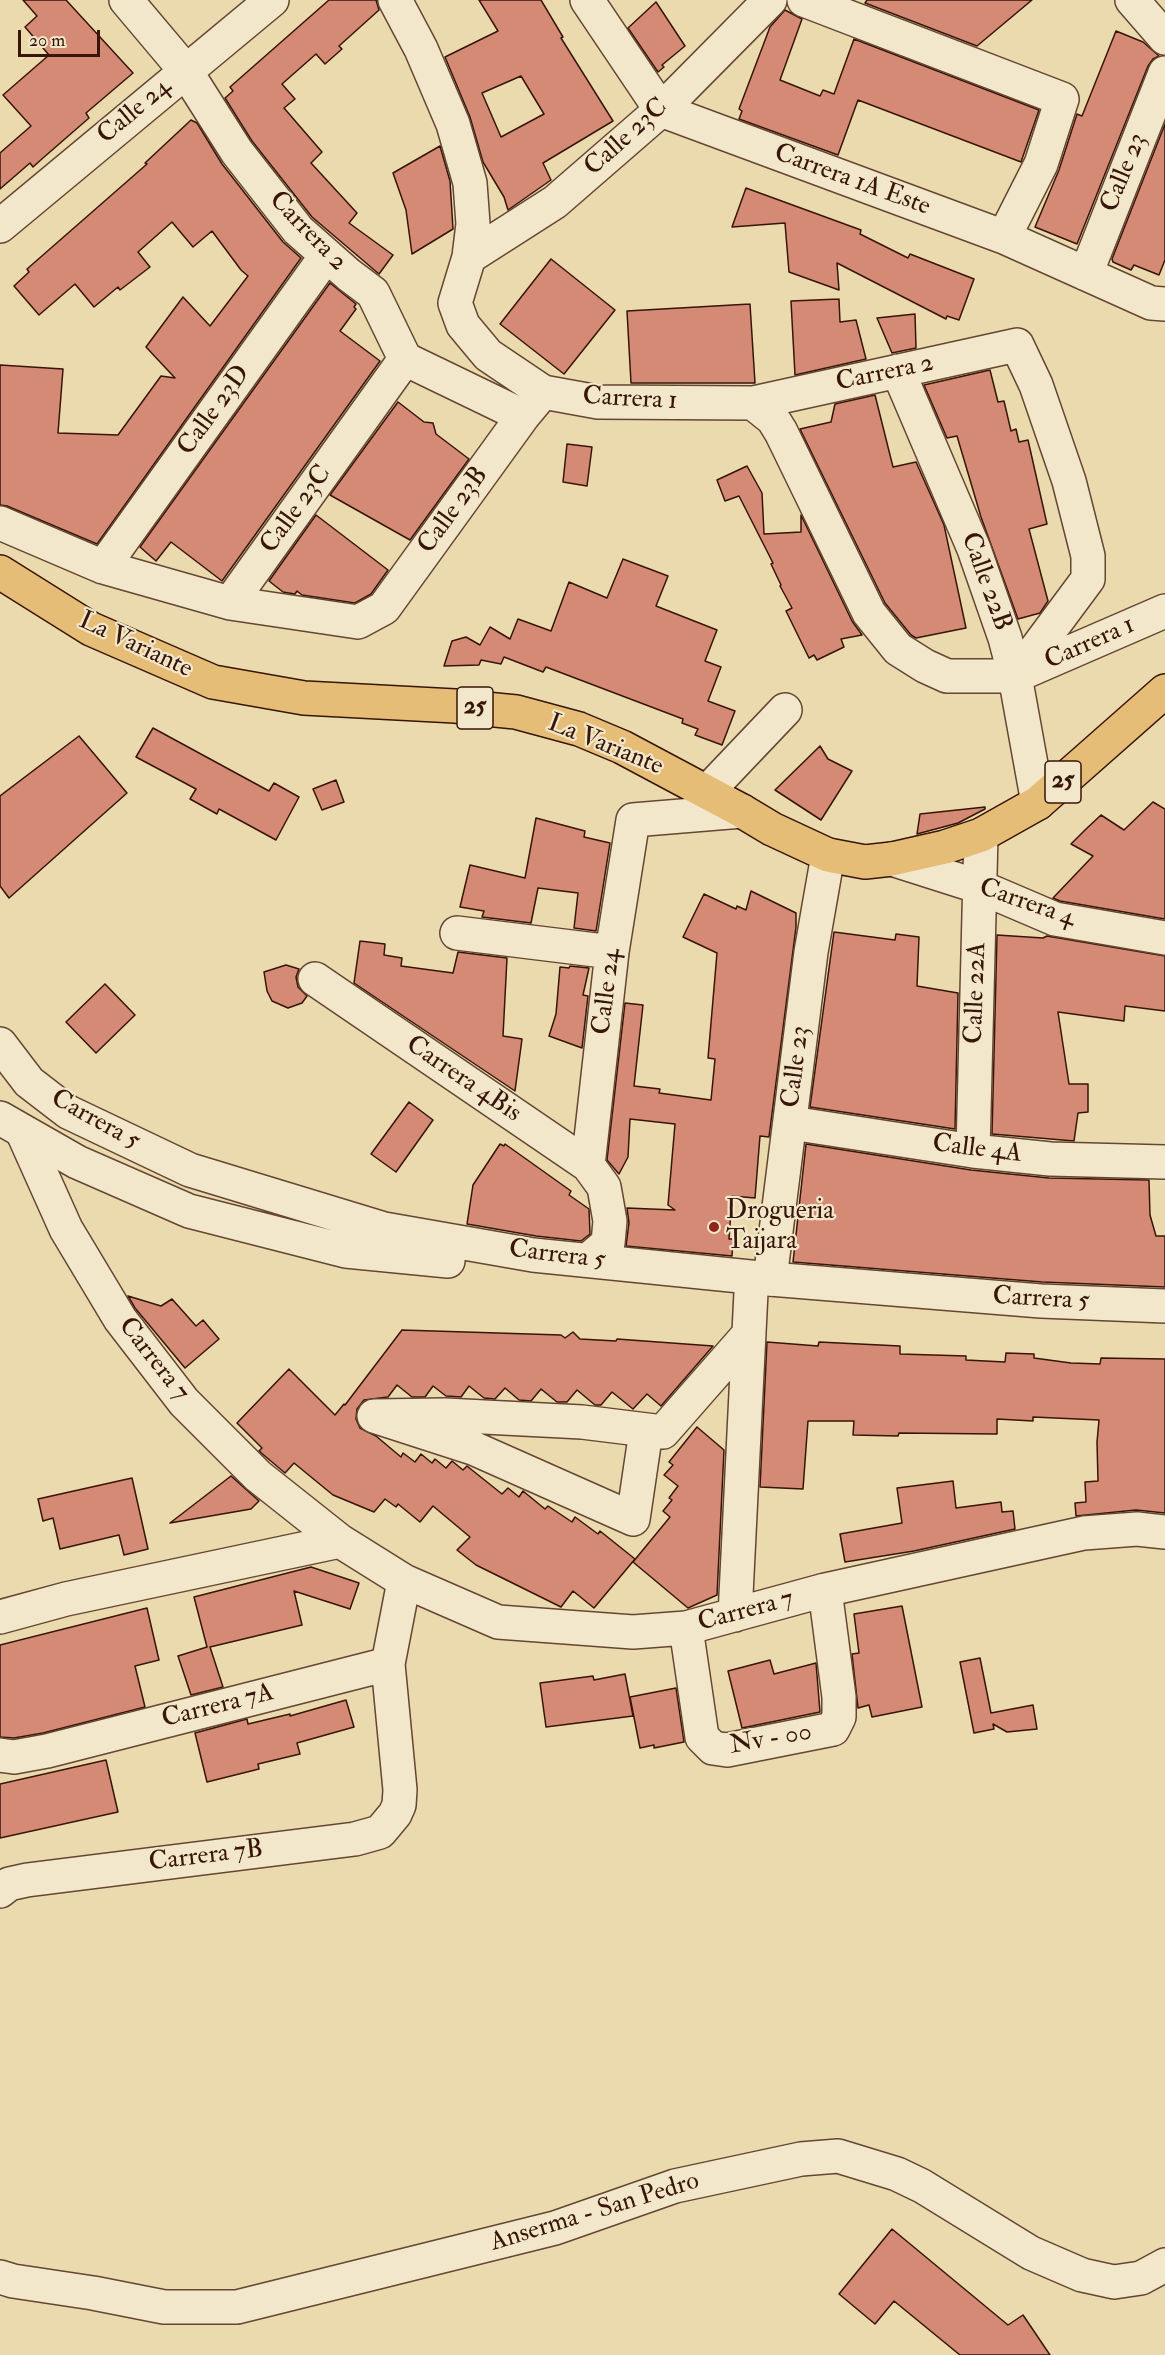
<!DOCTYPE html>
<html>
<head>
<meta charset="utf-8">
<style>
  body { margin:0 }
  #map { position:relative; width:1165px; height:2355px; overflow:hidden; background:#ebdaae; font-family:"IM FELL Double Pica",serif }
  canvas { display:block }
  .scale { position:absolute; left:18px; top:30px; width:82px; height:27px; box-sizing:border-box; border:3px solid #371508; border-top:0; padding-left:8px; font-size:18px; line-height:21px; white-space:nowrap; color:#371508; -webkit-text-stroke:4px #f2e7ca; paint-order:stroke }
</style>
</head>
<body>
<div id="map">
<canvas width="1165" height="2355"></canvas>
<div class="scale">20 m</div>
</div>
<script>
const context = document.querySelector('canvas').getContext('2d');
context.lineJoin = 'round';
function fillPath(path, color) { context.fillStyle = color; context.fill(path, 'evenodd'); }
const poly = rows => new Path2D(rows.map(r => 'M' + r).join(''));
function stroke(path, color, width, dash) { context.strokeStyle = color; context.lineWidth = width; context.lineCap = dash ? 'butt' : 'round'; context.setLineDash(dash || []); context.stroke(path); }
function label(font, color, halo, rows, align = 'center') {
  context.font = font + ' "IM FELL Double Pica",serif'; context.lineWidth = 4.5; context.setLineDash([]); context.textBaseline = 'middle'; context.strokeStyle = halo; context.fillStyle = color; for (const [text, x, y, turn = 0] of rows) {
    context.save(); context.translate(x, y); context.rotate((+turn || 0) * Math.PI / 180); context.textAlign = isNaN(turn) ? turn : align; if (halo) context.strokeText(text, 0, 0); context.fillText(text, 0, 0); context.restore();
  }
}
const building = poly([
  [23,0,66,0,133,73,86,113,89,118,43,158,33,167,30,163,0,189,0,153,31,126,3,95,49,55,25,27,37,16,23,0],
  [329,0,376,0,379,10,339,46,342,49,325,64,316,54,282,84,295,99,284,108,322,152,311,163,357,213,349,223,393,255,379,274,312,217,252,141,225,98,233,91,230,87,329,0],
  [479,0,541,0,563,37,561,38,613,121,543,163,551,180,508,210,504,197,483,162,470,117,445,57,498,31,479,0],
  [521,76,544,114,501,137,482,93,521,76],
  [867,0,1032,0,977,46,865,3,867,0],
  [656,2,685,46,662,65,664,67,658,72,628,28,656,2],
  [785,10,802,19,780,80,820,96,823,90,834,94,854,39,1039,110,1021,162,858,100,838,155,739,119,742,111,739,109,770,27,785,10],
  [1116,31,1143,42,1159,56,1153,59,1148,66,1077,244,1035,227,1059,170,1077,114,1082,116,1116,31],
  [191,120,197,123,222,164,283,242,301,258,97,544,7,506,0,505,0,365,63,369,58,433,118,435,161,376,175,378,146,347,183,297,210,326,248,276,241,270,212,231,193,247,172,222,138,252,150,267,120,290,118,287,94,307,75,284,39,315,14,286,29,272,27,269,147,164,145,163,191,120],
  [1165,124,1165,260,1159,275,1134,265,1131,270,1113,262,1112,259,1165,124],
  [440,146,450,181,453,229,412,254,406,210,393,173,440,146],
  [746,188,861,230,860,234,908,258,910,254,974,279,959,320,947,316,946,319,837,263,839,290,789,272,785,223,732,227,746,188],
  [551,259,615,310,564,374,500,324,551,259],
  [330,283,356,304,354,307,356,309,340,331,380,361,222,581,171,542,156,561,140,547,330,283],
  [839,299,840,322,856,320,866,359,795,375,791,301,839,299],
  [750,304,755,383,631,383,627,311,750,304],
  [915,314,916,348,892,353,877,318,915,314],
  [990,370,998,402,1004,401,1011,431,1016,429,1019,442,1028,440,1047,524,1029,529,1048,601,1040,613,1018,619,981,517,957,436,947,438,924,385,990,370],
  [875,395,893,467,916,462,944,525,966,628,916,638,911,635,885,603,800,429,831,422,835,404,875,395],
  [398,402,424,422,433,423,436,434,469,459,410,540,330,495,398,402],
  [567,444,592,447,587,486,563,482,567,444],
  [747,466,762,493,764,534,801,532,801,515,852,621,862,635,841,639,844,647,817,660,814,655,809,658,786,611,792,608,780,586,781,585,771,564,773,563,739,496,725,501,717,480,747,466],
  [316,515,388,570,371,594,355,603,302,595,297,591,295,594,283,592,269,581,316,515],
  [623,559,668,576,656,606,717,630,705,661,721,667,708,701,735,711,722,745,695,735,698,729,682,723,683,719,546,667,543,672,504,657,501,664,481,660,479,665,444,666,452,641,466,637,480,645,490,627,510,639,518,619,551,631,569,582,607,598,623,559],
  [153,728,269,791,274,783,299,797,276,840,219,809,217,814,190,799,196,789,136,757,153,728],
  [79,736,127,793,9,898,0,886,0,796,79,736],
  [820,746,828,759,852,771,821,820,775,790,820,746],
  [336,780,344,802,322,810,313,789,336,780],
  [1153,802,1165,809,1165,919,1060,901,1053,898,1093,856,1071,844,1085,830,1101,815,1124,830,1153,802],
  [985,807,985,809,958,823,917,834,920,814,985,807],
  [536,818,585,831,584,837,610,843,596,931,574,928,578,893,538,888,531,923,482,917,484,911,460,907,470,865,525,878,536,818],
  [751,891,796,913,796,927,769,1137,760,1136,755,1198,732,1196,729,1239,733,1239,732,1256,626,1246,629,1223,627,1208,675,1210,668,1205,675,1124,630,1119,628,1157,619,1174,607,1160,625,1003,643,1005,634,1086,660,1089,659,1093,711,1100,715,1059,708,1058,717,953,683,937,704,894,736,909,737,906,746,910,751,891],
  [834,932,895,940,896,934,919,937,917,986,958,993,955,1129,810,1107,834,932],
  [997,935,1043,938,1047,936,1165,956,1165,1011,1125,1006,1124,1021,1058,1012,1069,1084,1088,1084,1088,1112,1078,1113,1074,1141,992,1134,997,935],
  [360,941,385,944,384,955,402,958,401,966,453,973,458,952,507,958,503,1036,522,1039,515,1091,354,983,360,941],
  [286,965,299,969,296,977,298,987,307,996,302,1003,288,1008,272,1001,267,991,264,972,286,965],
  [570,966,589,968,583,995,588,996,582,1048,549,1036,556,1014,560,967,569,968,570,966],
  [105,984,135,1015,96,1053,66,1022,105,984],
  [409,1102,433,1120,396,1172,371,1154,409,1102],
  [500,1144,504,1146,505,1144,571,1191,569,1195,589,1209,590,1234,581,1241,536,1236,467,1224,473,1185,500,1144],
  [806,1144,971,1170,1049,1178,1149,1180,1150,1215,1156,1236,1165,1236,1165,1287,1042,1282,793,1262,806,1144],
  [128,1296,161,1306,172,1299,196,1326,203,1320,219,1339,185,1368,135,1308,128,1296],
  [402,1330,561,1335,565,1338,573,1332,580,1339,616,1341,617,1339,713,1346,661,1406,647,1394,633,1409,612,1392,601,1405,595,1405,577,1390,567,1402,557,1402,541,1389,531,1401,519,1400,505,1388,495,1399,484,1398,469,1386,461,1397,446,1396,433,1386,425,1397,412,1397,397,1385,388,1397,364,1400,357,1409,356,1419,360,1428,376,1436,401,1457,403,1453,415,1462,421,1454,432,1463,435,1459,446,1468,452,1461,463,1470,467,1466,502,1494,508,1488,519,1497,523,1491,545,1509,548,1506,572,1522,575,1517,598,1534,600,1531,635,1559,594,1608,573,1591,561,1607,476,1565,457,1550,470,1537,433,1506,420,1522,398,1504,396,1507,385,1499,374,1512,333,1495,294,1463,285,1473,259,1451,262,1448,237,1423,289,1369,335,1415,344,1404,345,1405,402,1330],
  [767,1342,818,1346,819,1342,900,1346,900,1354,966,1356,966,1360,1005,1362,1006,1353,1034,1354,1034,1358,1071,1363,1100,1364,1101,1358,1165,1359,1165,1513,1136,1510,1076,1516,1075,1503,1086,1502,1085,1482,1098,1481,1097,1442,1099,1420,1033,1417,1033,1421,997,1419,997,1434,899,1433,898,1436,853,1435,854,1421,808,1421,803,1489,760,1487,767,1342],
  [697,1427,724,1450,717,1595,688,1608,633,1562,670,1517,663,1511,672,1500,669,1498,678,1486,664,1475,673,1465,669,1462,697,1427],
  [231,1476,259,1501,251,1509,170,1523,231,1476],
  [132,1478,148,1549,124,1555,119,1535,60,1549,53,1518,43,1521,38,1499,132,1478],
  [953,1481,956,1508,1001,1502,1002,1512,1013,1511,1015,1529,914,1551,845,1562,840,1534,902,1523,897,1488,953,1481],
  [311,1567,359,1583,350,1609,294,1591,302,1625,210,1647,223,1687,191,1695,178,1656,207,1647,194,1597,311,1567],
  [902,1606,922,1707,872,1717,869,1705,858,1708,852,1654,859,1653,854,1614,902,1606],
  [147,1608,159,1660,135,1666,145,1707,43,1733,14,1738,0,1737,0,1645,147,1608],
  [980,1658,991,1713,1033,1705,1037,1729,1007,1732,993,1724,994,1729,974,1733,960,1662,980,1658],
  [770,1660,774,1674,816,1663,820,1712,742,1728,728,1671,770,1660],
  [625,1674,633,1716,546,1727,540,1683,593,1676,594,1680,625,1674],
  [676,1688,684,1742,654,1748,654,1745,640,1748,630,1697,676,1688],
  [346,1700,354,1727,297,1743,300,1754,258,1764,259,1769,207,1782,195,1733,247,1719,248,1724,290,1714,290,1716,346,1700],
  [106,1760,118,1812,0,1838,0,1784,106,1760],
  [892,2229,1008,2325,1023,2315,1050,2355,960,2355,894,2301,875,2324,839,2294,892,2229]
]);
const minor = poly([
  [126,0,185,70,237,152,298,230,349,275,373,293,405,359,523,416],
  [395,0,421,49,453,124,470,183,473,224,469,257,455,303,463,325,488,355,543,392,598,402,753,403,773,419,781,432,869,613,898,649,925,666,947,676,1015,676,1165,611],
  [587,0,661,110,1004,237,1151,303,1165,304],
  [804,0,1062,99,1041,164,1004,237],
  [1132,0,1165,38],
  [0,226,272,0],
  [469,257,555,202,661,110,770,0],
  [1086,274,1165,73],
  [898,371,974,549,1005,638,1015,676,1038,803],
  [753,403,1017,345,1036,385,1069,481,1088,556,1088,579,1016,676],
  [0,523,103,567,230,603,358,622,384,608,523,416,543,392],
  [103,567,326,256],
  [230,603,405,359],
  [707,792,785,710],
  [892,859,980,887,1055,919,1165,938],
  [457,933,612,952],
  [315,979,588,1165,604,1187,610,1221,608,1243,588,1260],
  [791,1123,973,1151,1050,1159,1165,1162],
  [23,1133,66,1229,120,1319,184,1402,258,1476,340,1541,404,1581,498,1622,633,1632,686,1628,825,1590,1084,1533,1137,1529,1165,1532],
  [973,1151,981,835],
  [588,1165,612,952,633,820,742,811],
  [770,1279,811,952,828,855],
  [646,1431,633,1519,473,1448,374,1416,445,1415,582,1422,663,1432,749,1334],
  [735,1615,751,1292],
  [0,1617,66,1599,340,1541],
  [686,1628,702,1737,713,1748,727,1750,833,1729,839,1717,839,1697,825,1590],
  [0,1755,14,1757,47,1751,388,1664],
  [0,1891,9,1884,27,1880,355,1839,380,1832,395,1814,399,1805,400,1790,388,1664,404,1581]
]);
const tertiary = poly([
  [0,1044,29,1082,68,1112,190,1170,384,1229,533,1255,770,1279,1041,1301,1165,1306],
  [0,1118,77,1162,189,1211,346,1251,448,1261],
  [0,2277,13,2281,93,2293,164,2307,237,2307,555,2228,675,2186,801,2159,838,2156,897,2174,922,2186,1031,2253,1082,2275,1114,2282,1141,2278,1165,2265]
]);
const primary = poly([
  [0,572,91,629,213,682,304,698,455,706,516,712,579,729,622,747,742,811,772,829,828,855,865,862,892,859,945,847,981,835,1038,803,1165,691]
]);
const markers = [
  [714,1227,6,"#8f2418"]
];
const shields = [
  [475,708,36],
  [1063,782,36]
];
const shieldNames = [
  ["25",475,708],
  ["25",1063,782]
];
const streetNames = [
  ["Calle 24",135,112,-40],
  ["Calle 23C",627,138,-42],
  ["Calle 23",1125,173,-68],
  ["Carrera 1A Este",852,181,20],
  ["Carrera 2",307,232,46],
  ["Carrera 2",885,374,-12],
  ["Carrera 1",630,400,3],
  ["Calle 23D",215,411,-54],
  ["Calle 23C",297,510,-54],
  ["Calle 23B",454,511,-54],
  ["Calle 22B",985,582,70],
  ["Carrera 1",1090,644,-24],
  ["La Variante",135,646,25],
  ["La Variante",605,746,22],
  ["Carrera 4",1027,904,19],
  ["Calle 24",608,992,-83],
  ["Calle 22A",977,993,-88],
  ["Calle 23",797,1067,-83],
  ["Carrera 4Bis",463,1080,34],
  ["Carrera 5",95,1121,29],
  ["Calle 4A",977,1150,7],
  ["Carrera 5",557,1256,7],
  ["Carrera 5",1041,1300,3],
  ["Carrera 7",153,1360,52],
  ["Carrera 7",746,1612,-15],
  ["Carrera 7A",218,1707,-14],
  ["Nv - 00",771,1740,-10],
  ["Carrera 7B",206,1857,-7],
  ["Anserma - San Pedro",595,2213,-17]
];
const poiNames = [
  ["Drogueria",726,1212],
  ["Taijara",726,1242]
];
fillPath(building, '#d48a75');
stroke(building, '#371508', 1.5);
stroke(minor, '#644632', 36);
stroke(tertiary, '#644632', 36);
stroke(primary, '#371508', 36);
stroke(minor, '#f2e7ca', 33);
stroke(tertiary, '#f2e7ca', 33);
stroke(primary, '#e6bd77', 33);
for (const [x, y, r, color] of markers) { const dot = new Path2D(); dot.arc(x, y, r, 0, 2 * Math.PI); context.fillStyle = color; context.fill(dot); stroke(dot, '#f2e7ca', 2); }
for (const [x, y, w] of shields) { const box = new Path2D(); box.roundRect(x - w / 2, y - 21, w, 42, 4.5); context.fillStyle = '#f2e7ca'; context.fill(box); stroke(box, '#371508', 1.5); }
label('bold 24px', '#371508', null, shieldNames);
label('26px', '#371508', '#f2e7ca', streetNames);
label('26px', '#371508', '#f2e7ca', poiNames, 'left');
</script>
</body>
</html>
